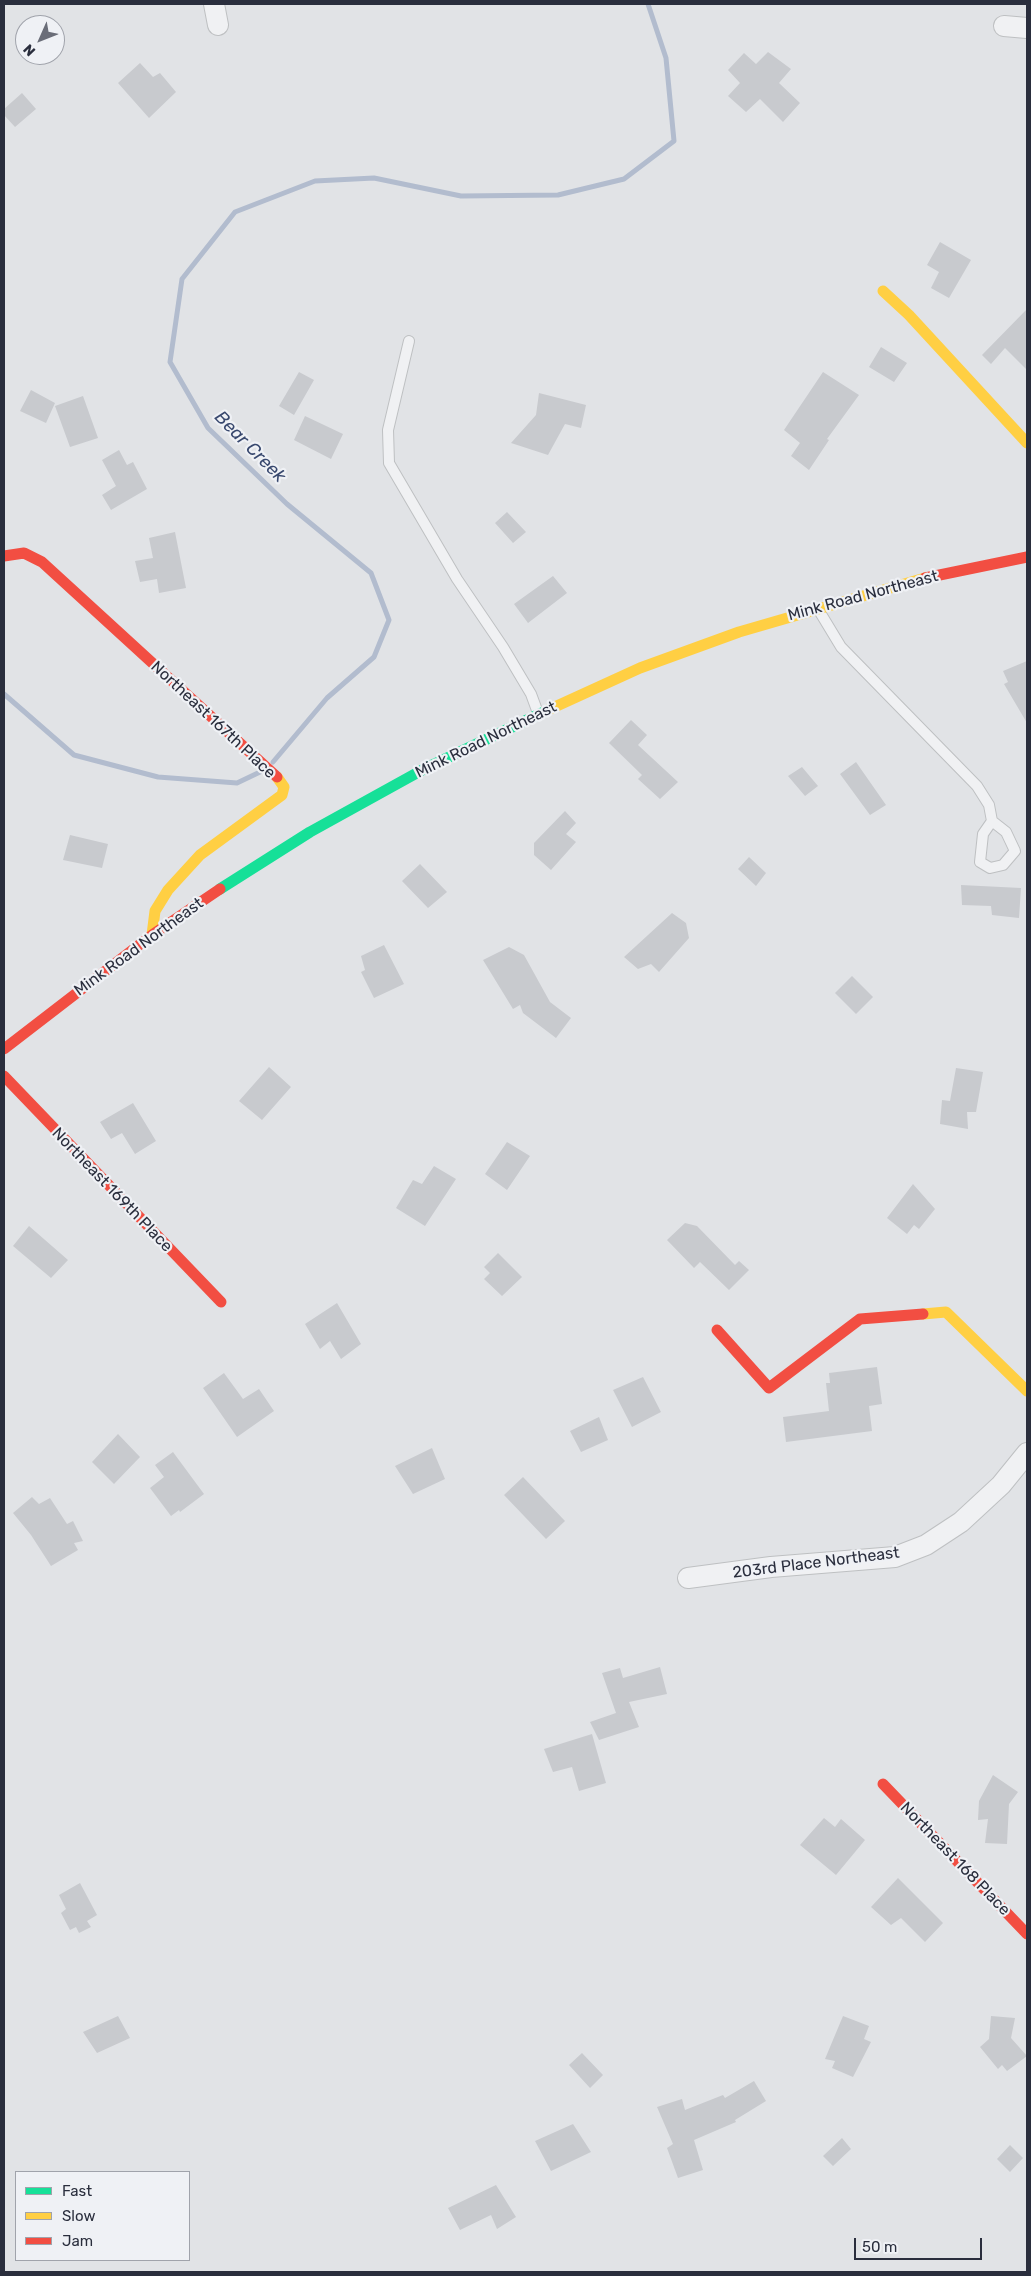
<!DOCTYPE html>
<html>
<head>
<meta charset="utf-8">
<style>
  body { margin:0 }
  #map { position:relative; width:1031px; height:2276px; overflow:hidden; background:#e1e3e6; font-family:Rubik,sans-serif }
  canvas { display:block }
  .frame { position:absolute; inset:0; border:5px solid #2a2e3d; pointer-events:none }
  .legend { position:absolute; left:15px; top:2171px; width:175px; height:90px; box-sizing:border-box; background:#eff1f5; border:1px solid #a0a3ab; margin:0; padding:6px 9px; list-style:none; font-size:15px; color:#2a2e3d }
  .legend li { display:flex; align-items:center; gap:10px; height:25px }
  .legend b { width:25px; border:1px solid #a0a3ab }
  .north { position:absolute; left:15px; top:15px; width:50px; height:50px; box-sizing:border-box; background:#eff1f5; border:1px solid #a0a3ab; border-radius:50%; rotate:226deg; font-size:14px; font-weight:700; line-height:20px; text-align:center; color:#2a2e3d }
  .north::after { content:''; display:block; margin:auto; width:18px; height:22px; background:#6a6d78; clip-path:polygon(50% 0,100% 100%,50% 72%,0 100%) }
  .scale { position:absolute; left:854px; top:2238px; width:128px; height:22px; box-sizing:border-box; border:2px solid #2a2e3d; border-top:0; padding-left:6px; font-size:15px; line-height:18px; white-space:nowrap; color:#2a2e3d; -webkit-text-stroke:4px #eff1f5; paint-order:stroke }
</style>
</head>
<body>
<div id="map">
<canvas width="1031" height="2276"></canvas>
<div class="frame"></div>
<ul class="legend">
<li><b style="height:6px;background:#16e098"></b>Fast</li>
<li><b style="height:6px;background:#ffcf43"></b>Slow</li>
<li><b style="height:6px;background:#f24e42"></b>Jam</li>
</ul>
<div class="north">N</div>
<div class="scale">50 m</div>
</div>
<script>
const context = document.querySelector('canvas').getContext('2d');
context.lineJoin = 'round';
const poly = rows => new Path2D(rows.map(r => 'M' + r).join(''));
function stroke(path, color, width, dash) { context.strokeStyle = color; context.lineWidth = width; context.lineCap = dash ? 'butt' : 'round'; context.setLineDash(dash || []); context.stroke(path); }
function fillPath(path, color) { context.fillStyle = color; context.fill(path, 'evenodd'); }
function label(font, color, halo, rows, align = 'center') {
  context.font = font + ' Rubik,sans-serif'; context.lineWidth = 4.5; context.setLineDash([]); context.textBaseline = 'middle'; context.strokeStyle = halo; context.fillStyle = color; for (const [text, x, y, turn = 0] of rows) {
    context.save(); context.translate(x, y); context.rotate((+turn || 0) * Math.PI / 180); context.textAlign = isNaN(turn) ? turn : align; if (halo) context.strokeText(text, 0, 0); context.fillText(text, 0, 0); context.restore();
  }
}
const stream = poly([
  [4,694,74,755,158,777,237,783,260,772],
  [273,762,327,698,374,657,389,620,371,573,287,504,208,428,170,362,182,279,235,212,315,181,374,178,461,196,558,195,624,179,674,141,666,58,648,4]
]);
const building = poly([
  [768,52,791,69,779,83,800,103,783,122,760,99,746,112,728,96,740,83,728,70,744,53,756,64],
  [140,63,153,77,160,73,176,92,149,118,118,83],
  [22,93,36,109,15,127,4,115,4,109],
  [940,242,971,260,949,298,931,288,939,272,927,265],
  [1027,309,1027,370,1005,348,991,364,982,355],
  [881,347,907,363,894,382,869,367],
  [299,372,314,380,294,415,279,406],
  [823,372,859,395,827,439,829,440,809,470,791,456,800,443,784,430],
  [31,390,55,403,46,423,20,411],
  [539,393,586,405,581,428,565,424,548,455,511,443,536,415],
  [83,396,98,438,70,447,55,406],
  [305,416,343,434,331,459,294,440],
  [119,450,127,465,133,462,147,489,111,510,102,495,116,486,102,460],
  [507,512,526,532,513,543,495,523],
  [175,532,186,588,159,593,157,579,140,582,135,561,153,558,149,538],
  [553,576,567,593,528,623,514,604],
  [1027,661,1027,723,1004,684,1008,682,1003,671],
  [631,720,647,735,638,745,678,782,660,799,638,779,642,775,609,743],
  [856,762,886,805,870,815,840,774],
  [802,767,818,786,805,796,788,776],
  [565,811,576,823,566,834,576,842,551,870,534,855,534,843],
  [70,835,108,844,102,868,63,860],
  [749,857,766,873,756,886,738,869],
  [420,864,447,892,428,908,402,881],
  [961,885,1021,888,1019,918,992,915,991,906,962,905],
  [672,913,686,923,689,938,659,972,651,964,638,969,624,957],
  [384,945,404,984,374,998,361,972,365,970,361,956],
  [509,947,524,955,550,1002,571,1018,556,1038,523,1013,520,1005,513,1009,483,960],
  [852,976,873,997,856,1014,835,993],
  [269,1067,291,1087,262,1120,239,1101],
  [956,1068,983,1072,976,1112,967,1112,968,1129,940,1124,942,1100,950,1101],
  [133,1103,156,1141,135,1154,122,1133,111,1139,100,1122],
  [507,1142,530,1156,507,1190,485,1174],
  [434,1166,456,1179,425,1226,396,1208,413,1180,422,1184],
  [913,1184,935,1209,919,1229,914,1225,907,1234,887,1218],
  [685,1223,697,1226,735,1265,739,1261,749,1270,729,1290,700,1262,694,1268,667,1240],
  [29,1226,68,1260,51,1278,13,1246],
  [498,1253,522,1277,502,1296,484,1279,490,1273,484,1267],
  [337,1303,361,1344,341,1359,330,1341,320,1349,305,1324],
  [877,1367,882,1404,869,1406,872,1431,786,1442,783,1417,829,1411,826,1383,830,1383,829,1373],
  [224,1373,243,1399,259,1389,274,1411,237,1437,203,1388],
  [643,1377,661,1412,632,1427,613,1390],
  [599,1417,608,1440,581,1452,570,1431],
  [118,1434,140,1457,114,1484,92,1462],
  [432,1448,445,1479,413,1494,395,1466],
  [173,1452,204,1494,180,1512,179,1510,171,1516,150,1488,164,1477,155,1465],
  [523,1477,565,1521,546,1539,504,1495],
  [32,1497,39,1504,50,1498,67,1524,73,1521,83,1541,74,1543,78,1550,51,1566,31,1535,13,1513],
  [660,1667,667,1694,629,1702,639,1727,599,1740,590,1722,616,1713,602,1673,620,1668,623,1678],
  [592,1734,606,1783,579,1791,572,1767,553,1772,544,1749],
  [993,1775,1018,1792,1009,1804,1007,1844,985,1843,988,1819,978,1820,979,1801],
  [824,1818,835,1827,841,1819,865,1840,836,1875,800,1845],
  [898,1878,943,1923,925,1942,901,1918,891,1925,871,1907],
  [80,1883,97,1915,87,1921,91,1927,79,1933,76,1927,70,1930,61,1913,66,1909,59,1895],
  [118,2016,130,2038,97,2053,83,2032],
  [843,2016,869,2026,864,2039,871,2042,853,2077,832,2068,835,2061,825,2059],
  [991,2016,1015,2018,1011,2038,1027,2056,1007,2071,1002,2065,998,2069,980,2047,989,2039],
  [582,2053,603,2075,590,2088,569,2065],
  [754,2081,766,2101,735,2120,736,2122,694,2140,703,2170,678,2178,667,2148,673,2144,657,2107,682,2099,685,2110,723,2095,725,2098],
  [573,2124,591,2152,551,2171,535,2141],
  [842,2138,851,2149,833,2166,823,2156],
  [1010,2145,1023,2158,1010,2172,997,2159],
  [496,2185,516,2217,497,2229,491,2215,460,2230,448,2208]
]);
const lane = poly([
  [409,341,388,430,389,463,457,579,503,647,531,694,538,713],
  [818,609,841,647,977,786,989,805,992,821,983,834,980,862,990,868,1003,865,1015,851,1006,832,992,821]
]);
const street = poly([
  [214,4,218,25],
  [1004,26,1027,28],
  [688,1578,771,1567,895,1557,926,1545,961,1522,1001,1485,1027,1453]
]);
const fast = poly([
  [220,889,310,832,424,769,548,710]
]);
const slow = poly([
  [883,291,909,315,1027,443],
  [548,710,640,668,739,632,925,578],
  [152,935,155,911,168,890,200,855,282,795,284,787,277,777],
  [923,1314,946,1312,1027,1391]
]);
const jam = poly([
  [4,556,24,553,42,562,277,777],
  [925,578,1027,557],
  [4,1049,152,935,220,889],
  [4,1076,221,1302],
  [717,1330,769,1388,860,1319,923,1314],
  [883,1784,1027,1934]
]);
const streetNames = [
  ["Mink Road Northeast",863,596,-15],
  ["Northeast 167th Place",213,720,43],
  ["Mink Road Northeast",486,740,-26],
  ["Mink Road Northeast",139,947,-36],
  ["Northeast 169th Place",112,1190,46],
  ["203rd Place Northeast",816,1563,-7],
  ["Northeast 168 Place",955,1859,46]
];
const waterNames = [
  ["Bear Creek",250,447,45]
];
stroke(stream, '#b2bcce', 5);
fillPath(building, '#c8cace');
stroke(lane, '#bec0c2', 12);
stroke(street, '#bec0c2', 22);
stroke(lane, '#f0f1f3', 10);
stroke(street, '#f0f1f3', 20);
stroke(fast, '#16e098', 11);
stroke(slow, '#ffcf43', 11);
stroke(jam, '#f24e42', 11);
label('16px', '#2a2e3d', '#eff1f5', streetNames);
label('italic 18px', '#38486e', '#eff1f5', waterNames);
</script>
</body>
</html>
